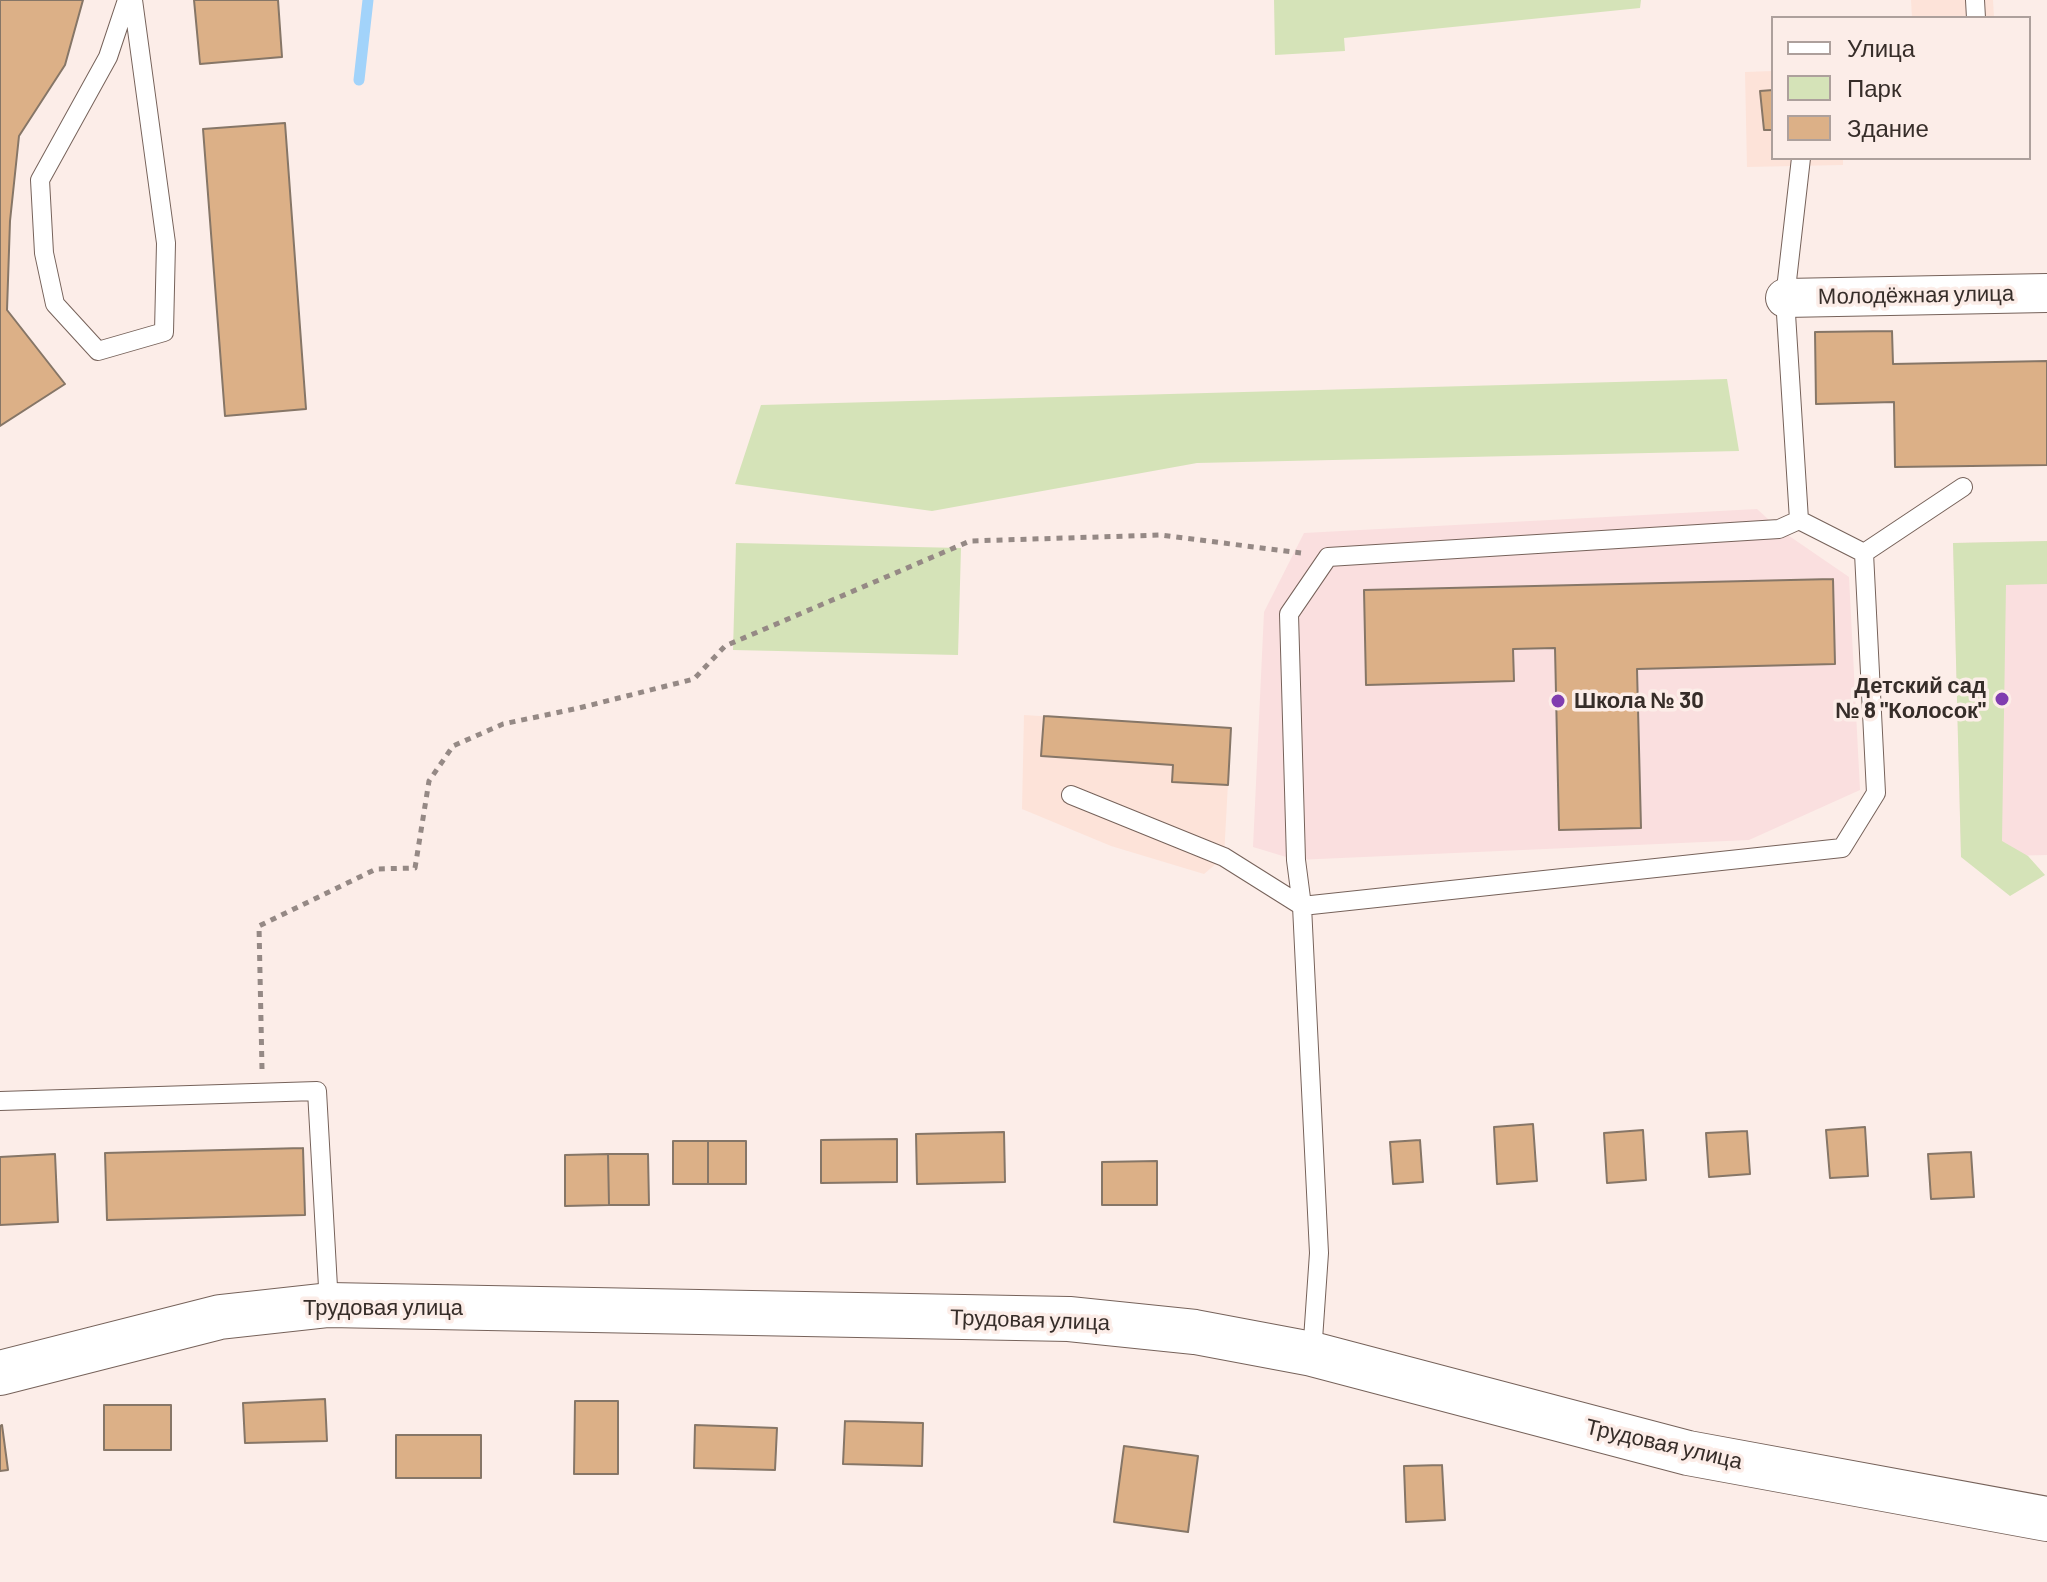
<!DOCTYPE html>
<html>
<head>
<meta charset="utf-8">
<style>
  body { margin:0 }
  #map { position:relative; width:2047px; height:1582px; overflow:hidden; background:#fcede8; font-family:Barlow,sans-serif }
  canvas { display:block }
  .legend { position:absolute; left:1771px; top:16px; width:260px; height:144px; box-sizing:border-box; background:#fcede8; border:2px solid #ada09c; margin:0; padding:10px 14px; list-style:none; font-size:24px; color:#362d29 }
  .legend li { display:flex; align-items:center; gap:16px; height:40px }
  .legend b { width:40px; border:2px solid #ada09c }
</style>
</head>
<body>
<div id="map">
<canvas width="2047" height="1582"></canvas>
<ul class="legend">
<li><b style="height:10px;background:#fff"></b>Улица</li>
<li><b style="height:22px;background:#d5e3b8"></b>Парк</li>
<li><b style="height:22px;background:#dcb087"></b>Здание</li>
</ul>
</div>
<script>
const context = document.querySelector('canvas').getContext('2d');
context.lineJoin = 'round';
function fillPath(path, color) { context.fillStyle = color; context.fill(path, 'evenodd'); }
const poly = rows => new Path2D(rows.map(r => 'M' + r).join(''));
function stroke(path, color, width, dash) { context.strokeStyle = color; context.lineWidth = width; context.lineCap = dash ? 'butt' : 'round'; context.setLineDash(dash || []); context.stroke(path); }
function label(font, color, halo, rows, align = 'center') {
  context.font = font + ' Barlow,sans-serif'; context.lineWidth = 7; context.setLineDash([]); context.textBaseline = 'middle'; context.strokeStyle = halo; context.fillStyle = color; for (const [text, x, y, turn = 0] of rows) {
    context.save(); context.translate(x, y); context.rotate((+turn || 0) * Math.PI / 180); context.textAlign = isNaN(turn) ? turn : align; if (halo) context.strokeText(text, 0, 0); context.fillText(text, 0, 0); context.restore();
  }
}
const built = poly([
  [1911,0,1993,0,1994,18,1912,18],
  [1773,71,1773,158,1843,158,1843,165,1747,167,1745,72],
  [1024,715,1231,728,1224,857,1204,874,1111,846,1022,809]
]);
const education = poly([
  [1757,509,1779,529,1849,577,1860,790,1749,840,1296,860,1253,847,1264,612,1304,533],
  [2047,541,2047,855,1961,857,1953,543]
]);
const green = poly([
  [1274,0,1641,0,1640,8,1344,38,1345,51,1275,55],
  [1727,379,1739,451,1197,463,932,511,735,484,761,405],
  [2047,541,2047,584,2006,585,2002,841,2028,856,2045,875,2010,896,1961,857,1953,543],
  [736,543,961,548,958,655,733,650]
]);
const stream = poly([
  [359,80,368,0]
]);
const building = poly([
  [0,0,83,0,65,65,19,136,10,221,7,310,65,384,0,426,0,0],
  [194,0,278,0,282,57,200,64,194,0],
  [1773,90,1773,130,1764,130,1760,91,1773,90],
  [285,123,306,409,225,416,203,129,285,123],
  [1892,331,1893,364,2047,361,2047,465,1895,467,1894,402,1816,404,1815,332,1892,331],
  [1833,579,1835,664,1637,669,1641,828,1559,830,1555,648,1513,649,1514,681,1366,685,1364,590,1833,579],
  [1044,716,1231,728,1228,785,1172,782,1173,765,1041,756,1044,716],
  [1533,1124,1537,1181,1497,1184,1494,1127,1533,1124],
  [1865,1127,1868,1176,1830,1178,1826,1130,1865,1127],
  [1643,1130,1646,1180,1607,1183,1604,1133,1643,1130],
  [1747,1131,1750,1174,1709,1177,1706,1133,1747,1131],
  [1004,1132,1005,1182,917,1184,916,1134,1004,1132],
  [897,1139,897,1182,821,1183,821,1140,897,1139],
  [1420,1140,1423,1182,1393,1184,1390,1142,1420,1140],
  [673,1141,708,1141,708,1184,673,1184,673,1141],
  [708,1141,746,1141,746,1184,708,1184,708,1141],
  [303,1148,305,1215,107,1220,105,1153,303,1148],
  [1971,1152,1974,1197,1931,1199,1928,1154,1971,1152],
  [55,1154,58,1222,0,1225,0,1157,55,1154],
  [608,1154,648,1154,649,1205,609,1205,608,1154],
  [608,1154,609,1205,565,1206,565,1155,608,1154],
  [1157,1161,1157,1205,1102,1205,1102,1162,1157,1161],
  [325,1399,327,1441,245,1443,243,1403,325,1399],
  [575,1401,618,1401,618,1474,574,1474,575,1401],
  [104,1405,171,1405,171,1450,104,1450,104,1405],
  [845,1421,923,1423,922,1466,843,1464,845,1421],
  [2,1425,8,1470,0,1471,0,1426,2,1425],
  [695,1425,777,1428,775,1470,694,1468,695,1425],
  [396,1435,481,1435,481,1478,396,1478,396,1435],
  [1124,1446,1198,1456,1188,1532,1114,1522,1124,1446],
  [1442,1465,1445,1520,1406,1522,1404,1466,1442,1465]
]);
const path = poly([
  [262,1069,259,926,376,869,415,868,429,781,453,746,503,724,579,708,694,679,725,646,970,541,1161,535,1301,553]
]);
const lane = poly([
  [127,0,108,57,40,180,44,253,55,304,98,351,164,332,166,243,133,0],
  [1975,0,1976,18],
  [1864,553,1963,487],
  [1071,795,1224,857,1302,906,1296,860,1289,614,1328,557,1779,529,1799,520],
  [0,1101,317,1091,329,1305],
  [1312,1354,1319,1253,1302,906,1842,848,1876,793,1864,553,1799,520,1785,298,1801,158]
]);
const street = poly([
  [1785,298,2047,293]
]);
const secondary = poly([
  [0,1373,220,1317,329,1305,1069,1319,1195,1332,1312,1354,1688,1453,2047,1519]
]);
const markers = [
  [2002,699,8,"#803db0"],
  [1558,701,8,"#803db0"]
];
const streetNames = [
  ["Молодёжная улица",1916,295,-1],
  ["Трудовая улица",383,1308],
  ["Трудовая улица",1030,1320,2],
  ["Трудовая улица",1664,1444,13]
];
const poiNames = [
  ["Детский сад",1986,686],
  ["№ 8 \"Колосок\"",1986,711],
  ["Школа № 30",1574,701,"left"]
];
fillPath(built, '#fde3d9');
fillPath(education, '#fadfdf');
fillPath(green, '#d5e3b8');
stroke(stream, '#a2d3fa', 11);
fillPath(building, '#dcb087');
stroke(building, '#867667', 2);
stroke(lane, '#76625a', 20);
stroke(street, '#76625a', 40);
stroke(secondary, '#76625a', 46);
stroke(path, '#958985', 5, [6, 6]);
stroke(lane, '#fff', 18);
stroke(street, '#fff', 38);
stroke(secondary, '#fff', 44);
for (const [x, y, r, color] of markers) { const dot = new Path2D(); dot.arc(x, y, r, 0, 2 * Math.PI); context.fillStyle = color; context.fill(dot); stroke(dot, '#fcede8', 3); }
label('22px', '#362d29', '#fcede8', streetNames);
label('bold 22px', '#362d29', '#fcede8', poiNames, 'right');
</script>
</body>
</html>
